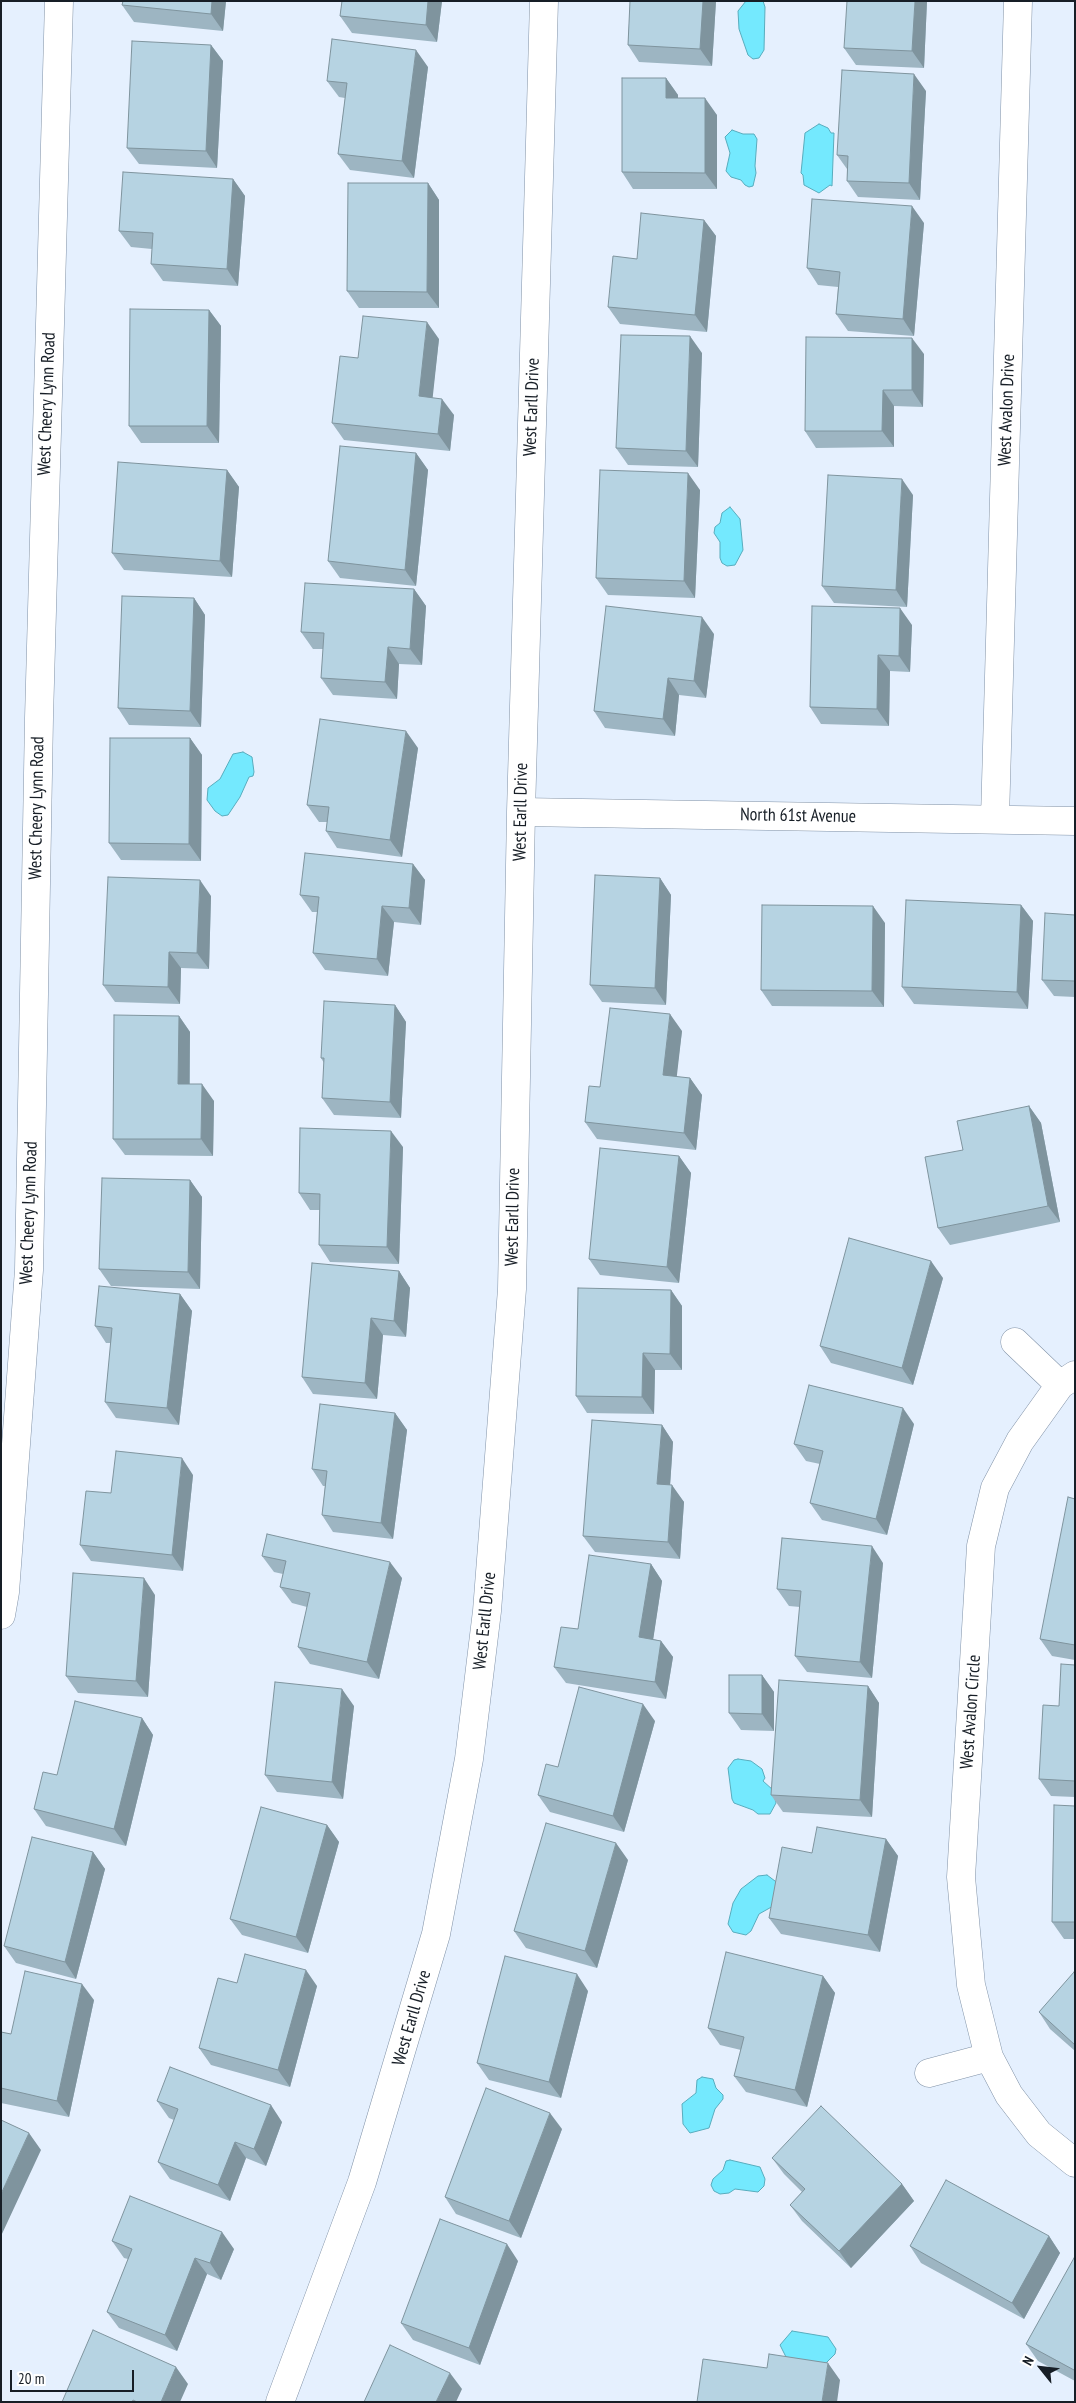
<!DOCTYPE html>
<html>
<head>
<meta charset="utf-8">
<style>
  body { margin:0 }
  #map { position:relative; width:1076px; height:2403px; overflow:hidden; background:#e5f0fe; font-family:"PT Sans Narrow",sans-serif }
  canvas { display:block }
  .frame { position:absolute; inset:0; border:2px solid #171e26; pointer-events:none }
  .north { position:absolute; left:1016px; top:2343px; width:50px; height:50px; -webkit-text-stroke:4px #fff; paint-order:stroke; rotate:299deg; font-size:14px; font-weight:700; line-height:20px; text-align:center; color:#171e26 }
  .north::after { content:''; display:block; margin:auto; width:18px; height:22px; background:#171e26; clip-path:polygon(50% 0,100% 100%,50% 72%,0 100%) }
  .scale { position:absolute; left:10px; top:2370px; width:124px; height:22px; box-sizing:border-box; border:2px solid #171e26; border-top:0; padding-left:6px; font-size:15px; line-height:18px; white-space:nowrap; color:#171e26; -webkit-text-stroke:4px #fff; paint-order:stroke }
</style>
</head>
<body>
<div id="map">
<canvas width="1076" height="2403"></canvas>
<div class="frame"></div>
<div class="north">N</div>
<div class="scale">20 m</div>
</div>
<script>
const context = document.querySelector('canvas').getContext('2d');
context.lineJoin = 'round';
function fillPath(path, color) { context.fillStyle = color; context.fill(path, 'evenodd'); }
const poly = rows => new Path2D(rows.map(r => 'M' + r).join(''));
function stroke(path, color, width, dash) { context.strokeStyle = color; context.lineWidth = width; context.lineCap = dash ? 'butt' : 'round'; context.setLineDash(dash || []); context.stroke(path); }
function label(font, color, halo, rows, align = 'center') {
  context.font = font + ' "PT Sans Narrow",sans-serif'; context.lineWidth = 4; context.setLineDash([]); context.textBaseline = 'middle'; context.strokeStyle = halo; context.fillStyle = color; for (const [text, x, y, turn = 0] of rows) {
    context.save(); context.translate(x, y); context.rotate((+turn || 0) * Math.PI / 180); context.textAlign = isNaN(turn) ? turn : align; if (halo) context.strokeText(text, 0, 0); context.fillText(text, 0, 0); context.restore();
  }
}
const water = poly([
  [746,1,763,1,765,7,764,50,759,58,753,59,748,55,739,29,738,11,746,1],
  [819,124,828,128,831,133,834,133,832,186,830,185,819,193,804,185,803,175,801,173,805,133,819,124],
  [732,130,743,134,754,134,757,139,755,166,756,173,753,186,749,187,745,185,741,180,731,177,726,171,730,153,725,137,732,130],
  [730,507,740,519,743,550,735,565,727,566,722,563,720,558,720,542,714,533,715,527,720,523,722,513,730,507],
  [243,752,252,757,254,772,253,776,249,777,240,797,228,815,222,816,215,811,207,800,208,788,220,779,233,754,243,752],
  [738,1759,751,1761,762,1769,765,1778,763,1781,773,1790,776,1803,770,1814,758,1814,753,1810,734,1803,732,1799,728,1768,734,1760,738,1759],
  [767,1875,779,1884,775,1905,759,1914,751,1931,746,1935,733,1932,728,1924,733,1903,741,1889,758,1876,767,1875],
  [702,2077,713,2079,716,2088,723,2095,723,2099,715,2109,709,2128,690,2133,683,2124,682,2104,696,2093,697,2080,702,2077],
  [730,2160,760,2167,765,2179,764,2186,758,2192,735,2189,729,2193,720,2194,714,2191,711,2185,713,2179,723,2170,726,2161,730,2160],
  [792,2331,828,2337,836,2349,835,2354,825,2364,787,2359,780,2345,792,2331]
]);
const street = poly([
  [521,812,1075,821],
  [995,818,1018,1],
  [1015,1342,1060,1385],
  [1075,1375,1060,1385,1020,1441,995,1488,981,1546,961,1877,971,1985,989,2057,1009,2095,1039,2134,1075,2163],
  [1,1615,5,1592,29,1270,39,718,59,1],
  [929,2073,989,2057],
  [280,2402,362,2182,436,1934,469,1759,487,1611,512,1289,521,812,544,1]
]);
const wall = poly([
  [123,1,226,1,223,31,134,22,122,5],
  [342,1,442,1,437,42,352,33,340,16],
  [630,1,716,1,712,66,639,62,628,45],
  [927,1,924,68,856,65,844,48],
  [211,45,223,61,217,168,139,164,127,148],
  [428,67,414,178,350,170,338,154,345,98,339,97,327,81],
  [666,78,678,95,678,98,717,115,717,189,633,189,622,172],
  [926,91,920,200,858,197,847,181,847,169,837,155],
  [233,179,245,196,238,286,163,281,151,264,152,249,131,247,119,231],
  [428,183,439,200,439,308,359,308,347,291],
  [704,220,716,236,707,332,620,324,608,307,637,259],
  [924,223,914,336,848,331,836,314,838,287,818,285,807,268],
  [209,310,221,326,219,443,141,443,129,426],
  [439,339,432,398,454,415,450,451,344,440,332,423,358,358],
  [702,353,698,467,628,465,616,448],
  [924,354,923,407,894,406,894,447,816,448,805,431],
  [416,453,428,470,416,586,340,578,328,561],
  [227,470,239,487,232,577,124,570,112,553],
  [700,490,695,598,608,595,596,578],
  [913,495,907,607,834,603,822,586],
  [414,589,426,606,422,665,399,664,397,699,333,695,321,678,323,649,313,649,301,632],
  [194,598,205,615,201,727,129,725,118,708],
  [912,625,910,672,890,671,889,726,821,724,810,707],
  [714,634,706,698,679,695,675,736,605,728,594,711],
  [190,738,202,755,201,861,121,860,109,843],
  [418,748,402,857,337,848,326,831,327,822,319,822,307,805],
  [413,864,425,880,421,925,394,922,388,976,325,970,313,953,317,912,312,912,300,895],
  [660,878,671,895,666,1005,602,1002,590,985],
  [211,896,209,969,181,968,180,1004,115,1002,103,985],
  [1021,905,1033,921,1028,1009,914,1004,902,987],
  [1075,915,1075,997,1054,996,1042,980],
  [885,923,884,1007,772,1006,761,990],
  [395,1005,406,1022,401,1118,334,1115,322,1098,324,1063,321,1058],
  [179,1016,190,1032,190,1084,214,1101,213,1156,125,1155,113,1139],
  [682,1031,676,1077,690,1078,702,1095,696,1150,597,1139,585,1122,600,1087],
  [1029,1106,1041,1123,1060,1222,950,1245,938,1228,963,1150],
  [403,1147,399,1264,330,1262,319,1245,320,1210,310,1210,299,1193],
  [679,1156,691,1173,679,1283,600,1275,589,1259],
  [190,1180,202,1197,200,1289,111,1286,99,1269],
  [399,1271,410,1288,406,1337,383,1335,377,1399,313,1394,302,1377],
  [943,1278,913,1385,831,1363,820,1346],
  [671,1290,682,1306,682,1370,655,1370,654,1414,587,1413,576,1396],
  [180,1294,192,1311,179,1425,116,1418,105,1402,111,1343,106,1343,95,1326],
  [395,1413,407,1430,393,1539,333,1532,322,1515,325,1486,323,1486,312,1469],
  [914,1424,887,1535,822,1520,810,1503,820,1464,806,1461,794,1444],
  [662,1425,673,1442,670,1485,684,1502,680,1559,595,1552,583,1536],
  [193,1475,183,1571,91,1561,80,1545,111,1493],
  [1075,1499,1075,1660,1052,1656,1040,1639],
  [262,1556,402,1578,379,1679,310,1664,298,1647,307,1607,292,1603,280,1587,283,1574,274,1572],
  [883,1563,872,1678,807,1672,795,1656,800,1607,789,1606,777,1589],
  [651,1564,662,1581,653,1639,661,1641,673,1657,666,1699,566,1683,554,1667,578,1629],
  [155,1595,148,1697,78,1693,66,1676],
  [1075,1665,1075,1797,1051,1796,1039,1779,1059,1706],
  [762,1675,774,1692,774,1731,741,1730,729,1713],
  [868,1686,879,1703,872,1817,783,1812,771,1795],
  [354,1706,343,1799,277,1792,265,1775],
  [142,1718,153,1735,126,1846,46,1826,34,1809],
  [655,1721,624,1832,550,1812,538,1795,558,1767],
  [1075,1806,1075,1939,1064,1939,1052,1922],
  [327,1825,339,1842,308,1953,242,1935,230,1919],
  [886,1839,898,1856,880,1952,781,1934,769,1918,812,1853],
  [93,1852,105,1869,76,1979,16,1963,4,1946],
  [628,1860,597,1968,526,1948,514,1931],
  [1075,1973,1075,2051,1050,2029,1039,2012],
  [823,1976,835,1993,807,2107,746,2092,734,2076,741,2050,720,2045,708,2028],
  [237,1983,317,1986,290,2087,211,2065,199,2048],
  [588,1991,561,2098,489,2080,477,2063],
  [94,2000,69,2117,1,2103,1,2032,11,2034],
  [157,2101,282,2122,266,2166,246,2158,230,2201,170,2179,158,2162,174,2120,169,2118],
  [562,2129,521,2238,456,2214,445,2197],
  [772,2158,902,2184,914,2201,851,2268,802,2221,790,2205,802,2192,784,2174],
  [1049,2236,1060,2253,1024,2319,921,2263,910,2246],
  [112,2241,234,2249,221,2280,207,2274,177,2351,119,2328,107,2312,128,2259,124,2258],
  [1075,2258,1075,2381,1038,2361,1026,2344],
  [518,2261,480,2365,413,2340,401,2323]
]);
const shadedWall = poly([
  [212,1,226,1,223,31,211,14],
  [428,1,442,1,437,42,426,25],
  [703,1,716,1,712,66,700,49],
  [915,1,927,1,924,68,912,51],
  [211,45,223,61,217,168,206,151],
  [416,50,428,67,414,178,402,161],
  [914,74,926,91,920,200,909,183],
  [666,78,678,95,678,115,666,98],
  [705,98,717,115,717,189,705,173],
  [233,179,245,196,238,286,227,269],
  [428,183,439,200,439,308,427,292],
  [912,206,924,223,914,336,903,319],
  [704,220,716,236,707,332,695,315],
  [209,310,221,326,219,443,207,426],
  [427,322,439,339,431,413,419,396],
  [690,336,702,353,698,467,686,451],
  [912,338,924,354,923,407,912,390],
  [883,390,894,406,894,447,882,431],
  [442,399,454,415,450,451,438,434],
  [416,453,428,470,416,586,405,570],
  [227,470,239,487,232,577,220,561],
  [688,473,700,490,695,598,684,581],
  [902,479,913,495,907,607,896,590],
  [414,589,426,606,422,665,410,649],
  [194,598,205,615,201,727,190,711],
  [900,608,912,625,910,672,899,656],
  [702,617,714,634,706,698,694,681],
  [388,647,399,664,397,699,385,682],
  [878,655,890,671,889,726,877,709],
  [668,678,679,695,675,736,663,719],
  [406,731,418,748,402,857,390,840],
  [190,738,202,755,201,861,189,844],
  [413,864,425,880,421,925,409,908],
  [660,878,671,895,666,1005,655,988],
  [200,880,211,896,209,969,197,953],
  [1021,905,1033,921,1028,1009,1017,992],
  [382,906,394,922,388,976,377,959],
  [873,906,885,923,884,1007,872,991],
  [169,952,181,968,180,1004,168,987],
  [395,1005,406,1022,401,1118,390,1102],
  [670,1014,682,1031,675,1092,663,1075],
  [179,1016,190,1032,189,1101,178,1084],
  [690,1078,702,1095,696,1150,684,1133],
  [202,1084,214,1101,213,1156,201,1139],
  [1029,1106,1041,1123,1060,1222,1048,1206],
  [391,1131,403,1147,399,1264,387,1247],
  [679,1156,691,1173,679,1283,667,1267],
  [190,1180,202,1197,200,1289,188,1272],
  [931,1261,943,1278,913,1385,902,1368],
  [399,1271,410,1288,406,1337,394,1321],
  [671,1290,682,1306,682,1370,670,1354],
  [180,1294,192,1311,179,1425,167,1408],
  [371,1318,383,1335,377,1399,365,1383],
  [643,1353,655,1370,654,1414,642,1397],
  [903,1408,914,1424,887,1535,876,1519],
  [395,1413,407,1430,393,1539,381,1523],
  [662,1425,673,1442,669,1501,657,1484],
  [182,1458,193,1475,183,1571,172,1555],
  [672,1485,684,1502,680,1559,668,1542],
  [872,1546,883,1563,872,1678,860,1662],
  [390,1562,402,1578,379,1679,367,1662],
  [651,1564,662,1581,651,1654,639,1637],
  [144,1578,155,1595,148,1697,136,1681],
  [661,1641,673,1657,666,1699,655,1682],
  [762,1675,774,1692,774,1731,762,1714],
  [868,1686,879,1703,872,1817,860,1800],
  [342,1689,354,1706,343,1799,332,1782],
  [643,1704,655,1721,624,1832,613,1816],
  [142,1718,153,1735,126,1846,114,1829],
  [327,1825,339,1842,308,1953,296,1937],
  [886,1839,898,1856,880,1952,868,1935],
  [616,1843,628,1860,597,1968,585,1951],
  [93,1852,105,1869,76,1979,65,1962],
  [306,1970,317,1986,290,2087,278,2070],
  [577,1974,588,1991,561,2098,549,2082],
  [823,1976,835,1993,807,2107,795,2090],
  [82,1984,94,2000,69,2117,57,2101],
  [271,2105,282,2122,266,2166,254,2149],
  [550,2113,562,2129,521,2238,509,2221],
  [29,2133,41,2150,1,2236,1,2194],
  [235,2142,246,2158,230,2201,218,2185],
  [902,2184,914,2201,851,2268,839,2251],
  [222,2232,234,2249,221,2280,210,2263],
  [1049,2236,1060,2253,1024,2319,1012,2303],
  [507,2244,518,2261,480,2365,469,2348],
  [195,2258,207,2274,177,2351,165,2335],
  [828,2363,840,2380,837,2402,822,2402],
  [176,2367,188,2384,180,2402,161,2402],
  [450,2373,462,2389,456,2402,436,2402]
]);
const building = poly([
  [123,1,212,1,211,14,122,5,123,1],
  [342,1,428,1,426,25,340,16,342,1],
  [630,1,703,1,700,49,628,45,630,1],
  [847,1,915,1,912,51,844,48,847,1],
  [332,39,416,50,402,161,338,154,347,83,327,81,332,39],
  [132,41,211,45,206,151,127,148,132,41],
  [842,70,914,74,909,183,847,181,848,156,837,155,842,70],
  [622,78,666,78,666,98,705,98,705,173,622,172,622,78],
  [123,172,233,179,227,269,151,264,153,233,119,231,123,172],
  [348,183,428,183,427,292,347,291,348,183],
  [812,199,912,206,903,319,836,314,840,272,807,268,812,199],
  [641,213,704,220,695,315,608,307,613,256,637,259,641,213],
  [130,309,209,310,207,426,129,426,130,309],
  [363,316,427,322,419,396,442,399,438,434,332,423,340,356,358,358,363,316],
  [621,335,690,336,686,451,616,448,621,335],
  [806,337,912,338,912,390,883,390,882,431,805,431,806,337],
  [340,446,416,453,405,570,328,561,340,446],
  [118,462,227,470,220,561,112,553,118,462],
  [600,470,688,473,684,581,596,578,600,470],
  [828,475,902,479,896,590,822,586,828,475],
  [305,583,414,589,410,649,388,647,385,682,321,678,324,633,301,632,305,583],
  [122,596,194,598,190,711,118,708,122,596],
  [606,606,702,617,694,681,668,678,663,719,594,711,606,606],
  [812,606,900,608,899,656,878,655,877,709,810,707,812,606],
  [320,719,406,731,390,840,326,831,329,807,307,805,320,719],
  [110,738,190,738,189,844,109,843,110,738],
  [305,853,413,864,409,908,382,906,377,959,313,953,319,897,300,895,305,853],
  [595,875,660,878,655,988,590,985,595,875],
  [108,877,200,880,197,953,169,952,168,987,103,985,108,877],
  [906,900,1021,905,1017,992,902,987,906,900],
  [762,905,873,906,872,991,761,990,762,905],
  [1045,913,1075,915,1075,981,1042,980,1045,913],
  [324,1001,395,1005,390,1102,322,1098,324,1058,321,1058,324,1001],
  [610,1008,670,1014,663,1075,690,1078,684,1133,585,1122,589,1086,600,1087,610,1008],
  [114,1015,179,1016,178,1084,202,1084,201,1139,113,1139,114,1015],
  [1029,1106,1048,1206,938,1228,925,1157,963,1150,957,1121,1029,1106],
  [300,1128,391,1131,387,1247,319,1245,320,1194,299,1193,300,1128],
  [600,1148,679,1156,667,1267,589,1259,600,1148],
  [102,1178,190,1180,188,1272,99,1269,102,1178],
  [849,1238,931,1261,902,1368,820,1346,849,1238],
  [312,1263,399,1271,394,1321,371,1318,365,1383,302,1377,312,1263],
  [99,1286,180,1294,167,1408,105,1402,112,1328,95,1326,99,1286],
  [578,1288,671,1290,670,1354,643,1353,642,1397,576,1396,578,1288],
  [809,1385,903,1408,876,1519,810,1503,823,1451,794,1444,809,1385],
  [320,1404,395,1413,381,1523,322,1515,327,1471,312,1469,320,1404],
  [592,1420,662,1425,657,1484,672,1485,668,1542,583,1536,592,1420],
  [116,1451,182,1458,172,1555,80,1545,86,1491,111,1493,116,1451],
  [1068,1497,1075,1499,1075,1645,1040,1639,1068,1497],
  [267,1534,390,1562,367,1662,298,1647,310,1593,280,1587,286,1561,262,1556,267,1534],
  [782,1538,872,1546,860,1662,795,1656,801,1591,777,1589,782,1538],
  [589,1555,651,1564,639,1637,661,1641,655,1682,554,1667,561,1627,578,1629,589,1555],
  [73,1573,144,1578,136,1681,66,1676,73,1573],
  [1061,1664,1075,1665,1075,1781,1039,1779,1043,1705,1059,1706,1061,1664],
  [729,1675,762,1675,762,1714,729,1713,729,1675],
  [779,1680,868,1686,860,1800,771,1795,779,1680],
  [275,1682,342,1689,332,1782,265,1775,275,1682],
  [579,1687,643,1704,613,1816,538,1795,546,1764,558,1767,579,1687],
  [75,1701,142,1718,114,1829,34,1809,43,1772,57,1775,75,1701],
  [1054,1805,1075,1806,1075,1922,1052,1922,1054,1805],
  [261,1807,327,1825,296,1937,230,1919,261,1807],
  [546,1823,616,1843,585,1951,514,1931,546,1823],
  [817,1827,886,1839,868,1935,769,1918,782,1847,812,1853,817,1827],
  [32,1837,93,1852,65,1962,4,1946,32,1837],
  [726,1952,823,1976,795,2090,734,2076,744,2037,708,2028,726,1952],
  [245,1954,306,1970,278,2070,199,2048,218,1978,237,1983,245,1954],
  [505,1956,577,1974,549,2082,477,2063,505,1956],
  [25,1971,82,1984,57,2101,1,2088,1,2032,11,2034,25,1971],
  [1074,1972,1075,1973,1075,2045,1039,2012,1074,1972],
  [170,2067,271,2105,254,2149,235,2142,218,2185,158,2162,178,2109,157,2101,170,2067],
  [486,2088,550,2113,509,2221,445,2197,486,2088],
  [821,2106,902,2184,839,2251,790,2205,805,2189,772,2158,821,2106],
  [1,2120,29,2133,1,2194,1,2120],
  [946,2180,1049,2236,1012,2303,910,2246,946,2180],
  [130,2196,222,2232,210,2263,195,2258,165,2335,107,2312,132,2249,112,2241,130,2196],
  [440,2219,507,2244,469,2348,401,2323,440,2219],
  [1074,2258,1075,2258,1075,2368,1074,2370,1026,2344,1074,2258],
  [93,2330,176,2367,161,2402,137,2402,133,2400,132,2402,62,2402,93,2330],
  [390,2345,450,2373,436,2402,364,2402,390,2345],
  [769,2354,828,2363,822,2402,697,2402,703,2359,767,2368,769,2354]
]);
const streetNames = [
  ["West Cheery Lynn Road",47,404,-88],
  ["West Earll Drive",532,407,-88],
  ["West Avalon Drive",1007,410,-88],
  ["West Cheery Lynn Road",37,808,-89],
  ["West Earll Drive",521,812,-89],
  ["North 61st Avenue",798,816,1],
  ["West Cheery Lynn Road",29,1213,-88],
  ["West Earll Drive",513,1217,-89],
  ["West Earll Drive",485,1621,-84],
  ["West Avalon Circle",971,1712,-86],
  ["West Earll Drive",412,2018,-74]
];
fillPath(water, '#74e9fe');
stroke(water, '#58acbd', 1);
stroke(street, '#8192a7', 29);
stroke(street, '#fff', 28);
fillPath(wall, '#9db5c2');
fillPath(shadedWall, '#7f949e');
fillPath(building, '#b6d3e2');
stroke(building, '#7f949e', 1);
label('18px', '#171e26', '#fff', streetNames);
</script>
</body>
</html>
